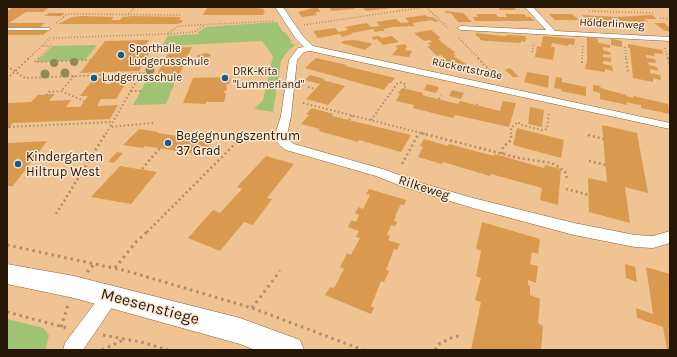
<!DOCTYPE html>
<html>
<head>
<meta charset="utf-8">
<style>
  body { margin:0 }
  #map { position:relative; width:677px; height:357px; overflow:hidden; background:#efc392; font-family:Karla,sans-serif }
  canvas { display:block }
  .frame { position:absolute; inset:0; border:8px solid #261604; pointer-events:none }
</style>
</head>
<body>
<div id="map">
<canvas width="677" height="357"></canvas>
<div class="frame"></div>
</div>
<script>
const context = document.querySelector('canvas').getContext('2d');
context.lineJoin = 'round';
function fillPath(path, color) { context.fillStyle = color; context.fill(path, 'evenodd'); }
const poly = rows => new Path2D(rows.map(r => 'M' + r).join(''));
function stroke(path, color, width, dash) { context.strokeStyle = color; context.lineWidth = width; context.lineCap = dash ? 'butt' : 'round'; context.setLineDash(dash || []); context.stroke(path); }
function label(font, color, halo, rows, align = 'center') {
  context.font = font + ' Karla,sans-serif'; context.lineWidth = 3; context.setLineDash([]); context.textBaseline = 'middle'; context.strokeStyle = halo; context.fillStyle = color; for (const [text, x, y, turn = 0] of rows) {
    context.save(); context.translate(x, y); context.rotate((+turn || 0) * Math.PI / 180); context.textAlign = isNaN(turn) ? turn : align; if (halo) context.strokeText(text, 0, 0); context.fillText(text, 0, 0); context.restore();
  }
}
const green = poly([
  [277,22,282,31,286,33,292,42,290,43,295,45,286,53,281,61,273,112,254,109,263,100,273,56,262,41,162,46,168,36,199,34,198,32,206,27],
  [97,45,85,60,37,62,53,46],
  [177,77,166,104,133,105,148,78],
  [7,319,43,328,49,335,46,349,7,350]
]);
const building = poly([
  [13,7,50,7,43,12,26,12,9,23,45,23,40,27,7,27,7,11],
  [317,7,321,12,315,12,317,15,302,17,298,12],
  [329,7,353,7,354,9,332,11],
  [362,7,392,7,392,8,366,11],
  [498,7,514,7,516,10,500,10],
  [207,8,256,8,264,9,263,11,265,11,263,15,203,15],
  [445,11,463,13,472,22,458,22,451,13,446,13],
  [49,13,65,13,61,16,44,16],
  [476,14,496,14,498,17,507,17,505,14,524,14,527,17,531,17,535,21,475,21,473,17,478,17],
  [549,14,572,14,579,20,555,20],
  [425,15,428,17,432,17,439,21,434,22,432,20,412,23,415,26,393,27,383,29,385,31,380,31,375,32,373,29,351,33,352,34,342,37,340,34,318,38,313,31,335,28,339,32,348,30,345,27,367,23,371,27,380,26,376,22,396,19,401,23,409,22,405,18],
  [582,15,615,17,652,15,657,19,644,19,648,22,613,22,589,21],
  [81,16,114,17,111,20,120,20,123,17,132,16,181,17,179,20,183,20,181,23,176,24,58,24,72,17],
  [654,23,664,23,670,28,670,31,665,31],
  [431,30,441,38,438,39,441,41,440,41,456,53,453,53,456,56,453,56,466,64,462,68,450,68,441,58,444,58,441,55,437,56,427,46,431,46,428,43,432,42,430,40,424,41,414,33],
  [7,31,48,31,43,35,7,35],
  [476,33,502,36,507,36,506,35,525,36,527,40,525,39,526,42,521,41,521,43,487,41,480,40,479,37,476,36],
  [379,36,381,38,392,36,399,42,383,45,377,39,374,40,371,37],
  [543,36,575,39,574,45,569,44,568,46,552,43,551,47,554,47,555,50,553,60,535,57,537,46,541,47],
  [587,37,598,39,598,43,610,45,610,48,603,47,603,50,610,52,611,55,603,54,603,57,611,58,611,62,603,61,603,64,612,66,613,71,605,69,605,72,585,69,587,61],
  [611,39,622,41,622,47,611,45],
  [149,40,143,49,152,49,139,71,80,73,105,41],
  [353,40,371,43,372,44,365,50,341,43,343,41],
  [405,44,407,47,405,50,412,51,409,57,392,55,398,48,395,46],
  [628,44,662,50,663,54,654,53,655,56,646,55,647,58,655,59,656,63,648,62,649,65,657,67,658,71,650,69,650,73,660,75,661,80,653,78,653,82,633,78,630,48,628,48],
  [192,47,179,75,156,76,171,48],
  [205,53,209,54,211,56,201,59,196,56],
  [316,58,347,65,346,66,395,78,391,83,389,83,384,90,305,68],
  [510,68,519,77,513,77,505,70],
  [527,72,549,76,548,88,524,82],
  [310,75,325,79,323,80,345,86,328,105,306,99,320,84,305,80],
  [110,77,105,84,110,84,112,81,128,80,116,99,101,99,97,106,118,105,110,119,13,123,7,130,7,103,31,102,38,95,55,94,49,101,71,100,66,107,80,107,88,96,80,96,94,78],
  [231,77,229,84,226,85,227,89,223,93,226,93,224,102,206,102,206,104,183,103,193,78],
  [556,77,562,78,562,82,586,87,586,96,561,91,561,89,554,88],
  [427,84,439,87,436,93,424,90],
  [593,85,601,86,600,88,626,95,626,96,633,98,633,96,668,104,670,114,641,108,641,105,634,104,627,102,627,105,600,99,600,93,593,91],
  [402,88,423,93,422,95,458,104,460,101,500,111,503,101,516,103,509,127,455,115,453,118,413,108,414,105,396,101,400,94,398,93],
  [452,90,464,93,461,99,449,96],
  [530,107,544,110,542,127,528,124],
  [312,108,333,114,332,116,411,135,401,152,359,140,358,142,319,131,320,129,301,124,309,115,306,114],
  [602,125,637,133,648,193,625,187,630,223,589,212,588,178,607,182],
  [517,128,564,140,561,158,513,145],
  [139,129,158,132,157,133,212,141,203,155,145,146,143,148,123,145],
  [424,139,448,146,449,144,494,156,495,154,544,168,545,165,561,169,558,205,540,200,542,188,491,174,490,176,443,162,442,164,418,157,423,147,420,146],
  [47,141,13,186,7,186,7,143],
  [117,152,123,153,114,163,108,162],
  [266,156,294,164,267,198,272,199,253,225,244,222,220,251,188,238,213,210,220,213,242,189,237,187],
  [120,166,157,172,131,204,91,197],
  [369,189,406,200,404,205,401,204,397,212,394,221,397,222,395,226,391,225,387,235,390,236,388,240,400,244,397,250,394,249,386,270,389,271,384,282,381,281,376,294,371,306,374,308,371,314,325,295,330,287,334,288,344,269,340,267,347,253,351,255,360,238,356,237,359,231,348,227,351,220,356,222,359,215,355,213,359,207,363,209,370,195,366,194],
  [482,222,540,239,538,254,532,252,530,264,538,266,536,283,528,280,528,285,530,286,530,295,540,299,538,323,543,326,541,350,471,350,481,302,475,300,481,278,476,276,481,251,476,249],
  [625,264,635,267,637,282,626,278],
  [646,267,670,274,670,350,667,350,663,327,637,318,636,308,653,314]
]);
const pathFar3 = poly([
  [426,7,448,28],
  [589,11,654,13],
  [129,14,135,7],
  [660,18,670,19],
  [56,23,67,14,181,15],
  [304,25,426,7],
  [168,34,194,32,204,26],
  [53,38,167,34,178,26,275,21],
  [459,38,479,59],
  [625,47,626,59],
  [665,48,668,59],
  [532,52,534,43],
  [7,54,8,52],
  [28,59,50,38],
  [38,59,51,46,42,46],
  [582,59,583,45]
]);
const pathFar2 = poly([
  [39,58,35,62,90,60],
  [478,58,494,75],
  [626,58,628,72],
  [668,58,670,67],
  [582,63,582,58],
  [7,66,25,78,153,73],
  [141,73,110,127,153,123],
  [74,76,61,91,84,101],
  [7,79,29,58],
  [308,87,315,89],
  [131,91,141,91],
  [46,95,49,92,61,91],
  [439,99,441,95],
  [303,103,425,134],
  [477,105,479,102],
  [349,120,353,115],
  [371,120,397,84,402,82,406,85,404,88],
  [9,127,112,122],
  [106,134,110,127],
  [511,134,511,128,518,122,521,125,542,130,547,129,549,112]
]);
const pathFar1 = poly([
  [421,133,519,158,552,163,565,171,567,179],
  [588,135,604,139],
  [502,154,503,147,511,140,511,133],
  [589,161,606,165],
  [402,164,419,133],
  [142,169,160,148],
  [566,189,589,195],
  [56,214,106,133],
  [147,232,243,136]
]);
const path = poly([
  [7,245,127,271,252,308,363,350],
  [115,268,135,243,148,231],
  [87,272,95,263],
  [252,308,280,271],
  [7,312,67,328],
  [61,327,68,305],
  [103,335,141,342,168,350],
  [102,350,123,340],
  [435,350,439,344,453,337,461,336]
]);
const lane = poly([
  [7,28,49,28,51,29,49,30,7,30,7,28]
]);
const street = poly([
  [275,7,283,7,302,35,313,46,670,123,670,129,310,51,304,52,297,60,291,116,287,135,288,140,294,144,386,170,414,181,473,198,574,223,635,235,653,236,670,231,670,243,653,248,635,247,574,235,473,208,404,187,376,176,286,150,279,145,275,135,281,116,289,60,298,48,304,47,296,39,275,7],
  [525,7,533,7,555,31,670,37,670,41,461,30,457,28,461,26,546,30,525,7],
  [110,289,116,291,119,297,83,350,63,350,65,343,104,291,110,289]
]);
const secondary = poly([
  [7,264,74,276,240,318,300,340,304,350,255,350,240,344,74,298,7,284,7,264]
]);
const trees = [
  [74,62,4],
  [54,63,4],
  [150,70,4.5],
  [65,73,4.5],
  [45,74,4.5]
];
const markers = [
  [121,55,4,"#1a598f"],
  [94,78,4,"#1a598f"],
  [225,78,4,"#1a598f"],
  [168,143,4,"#1a598f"],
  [18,164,4,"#1a598f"]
];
const farStreetnames = [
  ["Hölderlinweg",612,24,3],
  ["Rückertstraße",467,69,12]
];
const farPoinames = [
  ["Sporthalle",129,49],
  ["Ludgerusschule",129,62],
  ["DRK-Kita",233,72],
  ["\"Lummerland\"",233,85],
  ["Ludgerusschule",102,78]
];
const poiNames = [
  ["Begegnungszentrum",176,136],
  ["37 Grad",176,151],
  ["Kindergarten",26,157],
  ["Hiltrup West",26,172]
];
const streetNames = [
  ["Rilkeweg",424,188,18]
];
const nearStreetnames = [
  ["Meesenstiege",150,307,15]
];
fillPath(green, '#9ec373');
fillPath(building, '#d99a4f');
stroke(lane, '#896234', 1);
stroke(street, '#896234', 1);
stroke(secondary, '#896234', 1);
stroke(pathFar3, '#b08d66', 1.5, [1, 2]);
stroke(pathFar2, '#b08d66', 2, [1.5, 2.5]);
stroke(pathFar1, '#b08d66', 2.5, [2, 3]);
stroke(path, '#b08d66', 3, [2.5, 4]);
fillPath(lane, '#fff');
fillPath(street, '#fff');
fillPath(secondary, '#fff');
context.fillStyle = '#908a54';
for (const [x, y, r] of trees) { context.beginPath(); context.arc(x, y, r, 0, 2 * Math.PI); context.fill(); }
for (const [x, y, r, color] of markers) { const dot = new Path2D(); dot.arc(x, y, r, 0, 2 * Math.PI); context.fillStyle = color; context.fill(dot); stroke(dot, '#fbe9d6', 1.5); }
label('11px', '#261604', '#fbe9d6', farStreetnames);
label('11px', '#261604', '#fbe9d6', farPoinames, 'left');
label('13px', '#261604', '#fbe9d6', poiNames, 'left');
label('13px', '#261604', '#fbe9d6', streetNames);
label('16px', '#261604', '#fbe9d6', nearStreetnames);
</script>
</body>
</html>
